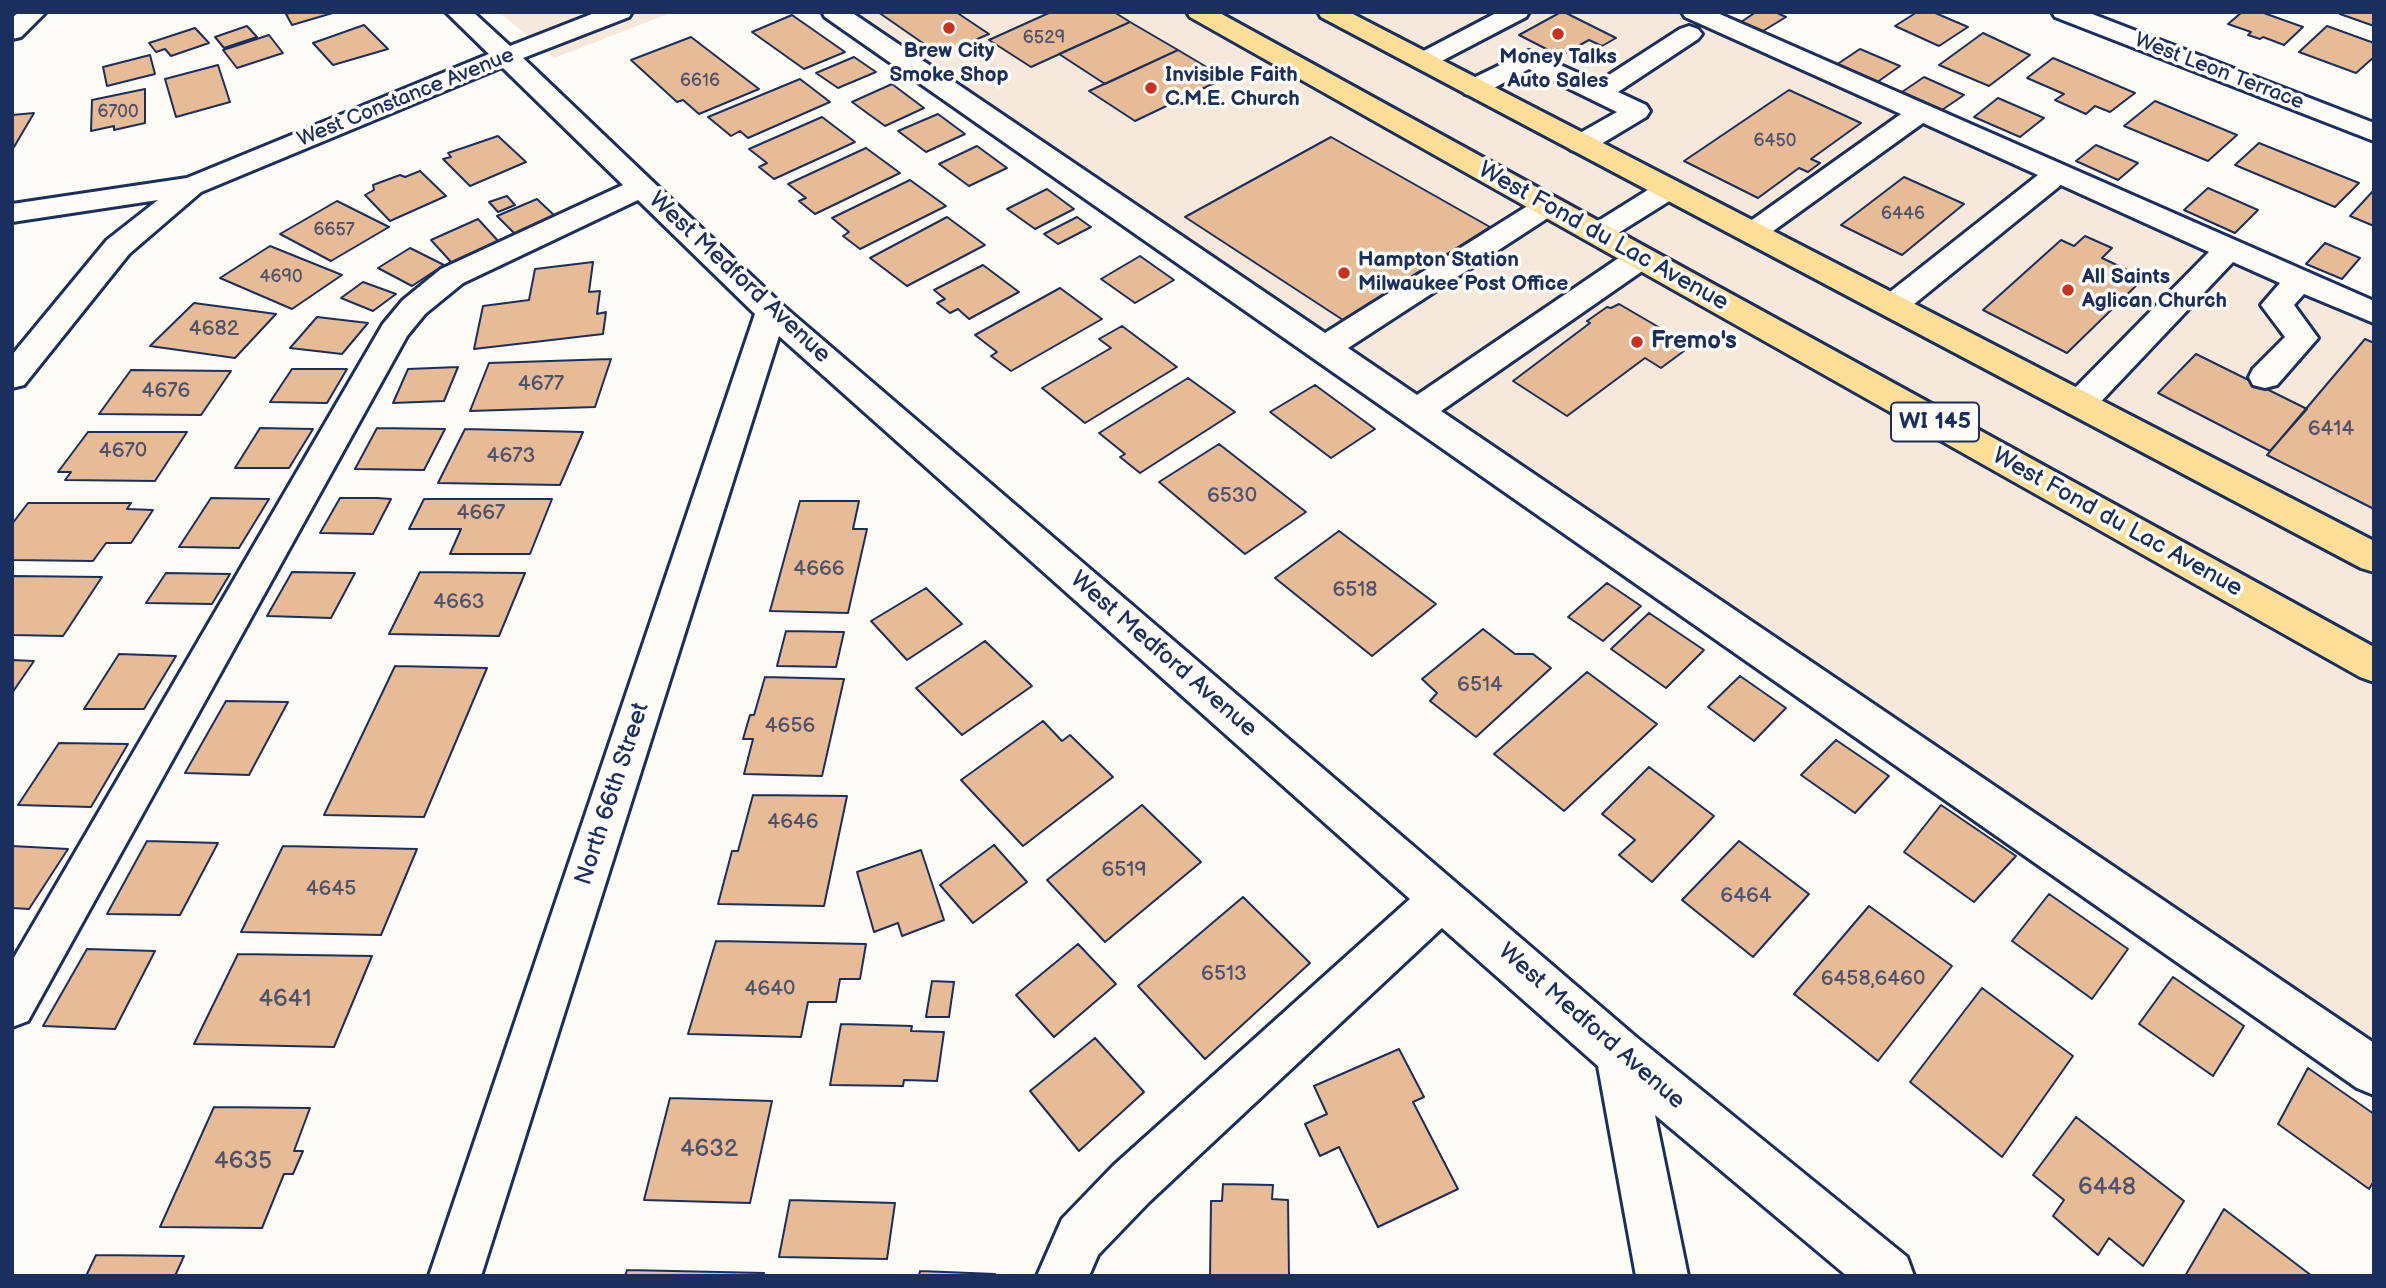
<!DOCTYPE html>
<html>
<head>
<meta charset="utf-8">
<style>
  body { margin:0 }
  #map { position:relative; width:2386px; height:1288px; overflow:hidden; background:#fdfcf7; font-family:"Balsamiq Sans",sans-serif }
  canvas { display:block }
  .frame { position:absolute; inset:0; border:14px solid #1b2f5e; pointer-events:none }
</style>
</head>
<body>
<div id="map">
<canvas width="2386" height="1288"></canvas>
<div class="frame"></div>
</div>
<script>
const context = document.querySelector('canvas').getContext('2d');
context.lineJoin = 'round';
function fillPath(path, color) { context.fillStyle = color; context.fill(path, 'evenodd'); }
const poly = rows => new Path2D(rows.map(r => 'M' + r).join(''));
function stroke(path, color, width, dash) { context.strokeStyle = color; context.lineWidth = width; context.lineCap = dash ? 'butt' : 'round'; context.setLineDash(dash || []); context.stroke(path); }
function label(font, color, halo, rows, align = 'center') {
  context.font = font + ' "Balsamiq Sans",sans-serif'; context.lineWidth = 7; context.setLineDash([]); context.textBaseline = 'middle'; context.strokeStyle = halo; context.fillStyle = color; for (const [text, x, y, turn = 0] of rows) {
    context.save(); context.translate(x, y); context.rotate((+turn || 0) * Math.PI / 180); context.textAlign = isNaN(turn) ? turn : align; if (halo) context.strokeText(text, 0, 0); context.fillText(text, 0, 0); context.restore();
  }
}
const built = poly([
  [499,12,673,12,554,58],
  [836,12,1701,12,2374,307,2374,1076]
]);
const building = poly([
  [293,12,336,12,292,25,286,14,293,12],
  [878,12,956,12,989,34,940,55,878,12],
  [1051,12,1114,12,1130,22,1031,67,989,40,1051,12],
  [1561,12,1564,12,1616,38,1602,46,1589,40,1560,56,1519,35,1561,12],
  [1756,12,1775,12,1786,17,1763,31,1741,22,1756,12],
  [1917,12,1933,12,1968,27,1939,46,1895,26,1917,12],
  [2242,12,2261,12,2303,27,2284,45,2263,37,2260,39,2248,35,2251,32,2228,24,2242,12],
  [2341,12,2374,12,2374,26,2340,14,2341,12],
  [792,15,845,52,804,69,752,32,792,15],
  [1130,22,1178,50,1105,84,1059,54,1130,22],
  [364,25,388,49,333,65,313,43,364,25],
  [247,26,257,37,224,48,215,37,247,26],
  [2327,26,2374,43,2374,57,2356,73,2299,52,2327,26],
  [195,28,209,43,171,56,165,49,156,52,149,43,195,28],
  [1983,33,2030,55,1989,86,1939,65,1983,33],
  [269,35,283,53,237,68,223,50,269,35],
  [691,37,759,89,699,114,683,100,677,102,631,60,691,37],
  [1860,49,1900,66,1876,83,1836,65,1860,49],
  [1178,50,1225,78,1135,121,1089,91,1178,50],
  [150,55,155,74,107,86,103,67,150,55],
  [854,57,876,72,838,88,816,73,854,57],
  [2053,58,2135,93,2110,112,2095,106,2086,114,2055,100,2064,94,2027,78,2053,58],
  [218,65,230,102,176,117,165,79,218,65],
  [1924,77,1964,95,1942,110,1902,92,1924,77],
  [800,79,830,102,748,138,740,131,731,136,708,117,800,79],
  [892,84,924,108,885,126,852,102,892,84],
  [145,89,145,123,114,130,114,126,91,131,92,100,145,89],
  [1789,90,1861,123,1811,159,1820,163,1808,172,1799,168,1758,198,1684,161,1789,90],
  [1998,98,2044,118,2020,137,1974,117,1998,98],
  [2155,101,2237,135,2208,161,2124,126,2155,101],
  [34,113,14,147,12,147,12,115,34,113],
  [938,114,965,134,926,152,898,131,938,114],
  [822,117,855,142,774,179,759,167,767,163,749,149,822,117],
  [498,136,526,162,470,186,443,159,451,157,448,153,498,136],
  [1331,137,1490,227,1343,320,1185,217,1331,137],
  [2259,143,2359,183,2335,207,2235,165,2259,143],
  [2096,145,2138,163,2118,180,2076,161,2096,145],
  [977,146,1007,168,969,186,939,164,977,146],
  [866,148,900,173,815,214,799,201,806,198,788,184,866,148],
  [420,171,446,196,390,221,365,195,374,190,373,185,400,175,405,177,420,171],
  [1904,177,1964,204,1902,255,1841,225,1904,177],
  [910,180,946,206,860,249,843,236,849,232,832,218,910,180],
  [2208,188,2258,210,2235,233,2184,210,2208,188],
  [1047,189,1074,209,1035,229,1007,209,1047,189],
  [2373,191,2374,191,2374,226,2350,216,2373,191],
  [507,196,515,205,498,212,489,202,507,196],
  [537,199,557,218,517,236,497,216,537,199],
  [337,201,389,227,331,261,280,234,337,201],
  [947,217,985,245,907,286,870,258,947,217],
  [1077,217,1091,227,1058,244,1044,234,1077,217],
  [478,219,500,243,452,263,431,240,478,219],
  [2085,236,2112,248,2102,258,2144,278,2067,353,1983,310,2061,240,2074,246,2085,236],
  [2325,243,2360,258,2342,279,2306,264,2325,243],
  [270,246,342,275,292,309,220,278,270,246],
  [410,248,444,265,412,286,378,268,410,248],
  [1140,256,1174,280,1135,303,1101,279,1140,256],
  [593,262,589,292,600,291,597,314,606,312,603,334,474,349,483,306,529,300,535,269,593,262],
  [983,265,1019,292,969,319,958,309,950,313,937,303,945,299,934,290,983,265],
  [363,282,396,294,373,311,341,298,363,282],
  [1060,288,1102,319,1011,371,991,356,997,352,975,335,1060,288],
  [194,303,276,314,235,358,150,346,194,303],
  [1619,304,1679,339,1675,344,1684,351,1661,368,1645,358,1567,416,1513,381,1590,323,1587,321,1607,307,1611,308,1619,304],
  [317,317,368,323,342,354,290,348,317,317],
  [1122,326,1177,367,1085,423,1042,388,1111,348,1099,339,1122,326],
  [2365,339,2374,343,2374,509,2267,455,2365,339],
  [2196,354,2307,409,2270,451,2158,393,2196,354],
  [611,359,595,407,470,411,489,363,611,359],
  [458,367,444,401,393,403,408,369,458,367],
  [292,369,347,369,327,403,270,402,292,369],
  [131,370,231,371,201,415,99,414,131,370],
  [1188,378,1235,412,1140,473,1120,457,1125,454,1099,433,1188,378],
  [1315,385,1375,429,1331,458,1270,412,1315,385],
  [260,428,313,429,289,468,235,468,260,428],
  [377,428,445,429,424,470,355,469,377,428],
  [465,429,583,432,560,485,438,483,465,429],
  [88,432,187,432,155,481,65,480,71,472,58,472,88,432],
  [1219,444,1306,512,1245,554,1159,482,1219,444],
  [211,498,269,499,239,548,179,547,211,498],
  [340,498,377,498,391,499,373,534,320,533,340,498],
  [424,499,552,499,530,554,450,554,461,529,409,529,424,499],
  [800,501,859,501,853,529,867,529,848,613,770,611,800,501],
  [28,503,131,503,127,509,153,510,131,543,106,543,93,561,12,560,12,524,28,503],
  [1339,531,1436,604,1372,656,1275,578,1339,531],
  [292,572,355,573,331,618,267,616,292,572],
  [420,572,525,573,499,636,389,634,420,572],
  [166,573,230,574,212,604,146,603,166,573],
  [12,576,102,577,63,636,12,635,12,576],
  [1607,583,1641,606,1603,641,1568,617,1607,583],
  [926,588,962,624,907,660,871,621,926,588],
  [1649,613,1704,650,1666,688,1611,649,1649,613],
  [1483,629,1515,654,1533,654,1551,668,1476,737,1430,701,1437,693,1422,679,1483,629],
  [786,631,844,632,836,667,777,666,786,631],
  [985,641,1032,686,962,735,916,688,985,641],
  [119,654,176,656,144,709,84,709,119,654],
  [12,660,34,661,12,693,12,660],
  [395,666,487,668,424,817,324,815,395,666],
  [1587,672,1657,724,1564,811,1494,754,1587,672],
  [1740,676,1786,708,1754,741,1708,707,1740,676],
  [765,677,844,679,822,776,744,774,753,739,743,739,750,715,754,715,765,677],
  [226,701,288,702,249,775,185,773,226,701],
  [1043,721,1062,741,1070,735,1113,777,1023,846,961,780,1043,721],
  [1836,740,1889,776,1855,813,1801,775,1836,740],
  [59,743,128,744,91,807,18,805,59,743],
  [1649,767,1714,816,1652,882,1619,855,1635,840,1602,814,1649,767],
  [753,795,847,796,824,906,718,904,732,851,738,851,753,795],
  [1142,805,1201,862,1105,942,1047,880,1142,805],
  [1941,805,2016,856,1974,902,1904,852,1941,805],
  [147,841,218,843,180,915,107,914,147,841],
  [1739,841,1809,894,1753,957,1682,900,1739,841],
  [994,845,1027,882,973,923,940,885,994,845],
  [12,846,68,849,29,909,12,908,12,846],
  [283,846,417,849,381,935,241,932,283,846],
  [921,850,944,920,902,936,898,923,874,932,857,872,921,850],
  [2049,894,2128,949,2092,999,2012,941,2049,894],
  [1243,897,1310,963,1205,1059,1138,986,1243,897],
  [1869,906,1952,966,1878,1061,1794,994,1869,906],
  [716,941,866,944,860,979,840,979,836,1002,808,1002,801,1037,688,1034,716,941],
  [1078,944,1116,984,1054,1037,1016,995,1078,944],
  [87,949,155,951,115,1029,43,1026,87,949],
  [238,954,372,956,334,1047,194,1044,238,954],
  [2173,977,2244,1026,2213,1076,2139,1024,2173,977],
  [932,981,954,982,949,1017,926,1017,932,981],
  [1982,988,2073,1056,2002,1157,1910,1082,1982,988],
  [841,1024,912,1026,911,1031,944,1032,937,1081,904,1080,903,1086,830,1085,841,1024],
  [1095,1038,1144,1092,1079,1151,1030,1091,1095,1038],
  [1399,1049,1424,1097,1413,1102,1458,1189,1378,1227,1339,1147,1320,1156,1305,1124,1327,1114,1314,1086,1399,1049],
  [2308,1068,2374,1114,2374,1181,2369,1189,2278,1124,2308,1068],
  [670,1098,772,1101,750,1203,644,1200,670,1098],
  [214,1107,310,1108,294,1151,303,1151,293,1174,284,1174,262,1228,160,1227,214,1107],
  [2076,1117,2184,1201,2143,1266,2109,1238,2098,1255,2053,1216,2064,1200,2033,1175,2076,1117],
  [1223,1184,1273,1185,1272,1199,1288,1200,1289,1276,1210,1276,1211,1201,1222,1201,1223,1184],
  [790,1200,895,1203,887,1259,779,1257,790,1200],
  [2224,1209,2312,1276,2185,1276,2224,1209],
  [96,1255,184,1256,175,1276,86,1276,96,1255],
  [627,1270,764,1273,764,1276,625,1276,627,1270],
  [920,1271,995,1274,919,1276,920,1271]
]);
const minor = poly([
  [19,12,46,12,21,37,12,39,12,18,19,12],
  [446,12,473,12,510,46,597,12,632,12,629,17,523,58,782,305,1636,1037,1907,1257,1914,1276,1847,1276,1655,1115,1688,1276,1636,1276,1598,1066,1442,928,1149,1202,1098,1255,1089,1276,1037,1276,1062,1219,1113,1166,1410,899,779,336,481,1276,429,1276,755,314,638,200,463,283,425,314,407,336,28,1021,12,1027,12,961,383,324,403,300,441,269,623,185,502,67,201,192,129,254,24,385,12,388,12,355,107,240,158,200,12,222,12,204,187,178,489,54,446,12],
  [822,12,851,12,1325,333,1537,200,1547,197,1557,200,1561,206,1557,212,1348,348,1417,395,1629,251,1640,249,1651,251,1655,258,1651,265,1441,411,2374,1043,2374,1095,2357,1088,825,17,822,12],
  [1498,12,1529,12,1526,17,1432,66,1423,69,1414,66,1410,61,1414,56,1498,12],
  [1682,12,1715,12,2374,301,2374,323,2304,294,2294,305,2318,338,2277,385,2265,388,2253,385,2249,377,2253,369,2285,337,2261,305,2280,283,2233,262,2091,412,2079,415,2067,412,2062,404,2067,396,2209,252,2061,185,1903,313,1892,316,1881,313,1876,306,1881,299,2038,175,1923,123,1762,239,1752,242,1742,239,1737,233,1742,227,1901,114,1685,17,1682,12],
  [2052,12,2087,12,2374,123,2374,141,2055,17,2052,12],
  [1689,26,1698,29,1702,34,1698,39,1618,92,1646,105,1650,111,1646,117,1591,150,1581,152,1571,150,1567,144,1571,138,1617,112,1529,69,1483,94,1474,96,1465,94,1461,88,1465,82,1529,51,1598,82,1680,29,1689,26],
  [1669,180,1679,183,1683,189,1679,195,1607,240,1597,243,1587,240,1582,234,1587,228,1659,183,1669,180]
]);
const major = poly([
  [1187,12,1218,12,2374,647,2374,682,2360,677,1190,17,1187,12],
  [1318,12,1349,12,2374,541,2374,572,2361,568,1321,17,1318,12]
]);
const markers = [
  [949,28,7,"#c8321e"],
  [1558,34,7,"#c8321e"],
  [1151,88,7,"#c8321e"],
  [1344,273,7,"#c8321e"],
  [2068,290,7,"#c8321e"],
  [1637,342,7,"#c8321e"]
];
const farNumbernames = [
  ["6529",1044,38],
  ["6616",700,81],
  ["6700",118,112],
  ["6450",1775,141],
  ["6446",1903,214],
  ["6657",334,230],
  ["4690",281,277]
];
const farPoinames = [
  ["Brew City",949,52,"center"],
  ["Smoke Shop",949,76,"center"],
  ["Money Talks",1558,58,"center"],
  ["Auto Sales",1558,82,"center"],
  ["Invisible Faith",1165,76],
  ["C.M.E. Church",1165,100],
  ["Hampton Station",1358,261],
  ["Milwaukee Post Office",1358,285],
  ["All Saints",2082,278],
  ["Aglican Church",2082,302]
];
const farStreetnames = [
  ["West Leon Terrace",2219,72,21],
  ["West Constance Avenue",406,98,-22]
];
const numberNames = [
  ["4682",214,330],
  ["4677",541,385],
  ["4676",166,392],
  ["6414",2331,430],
  ["4670",123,452],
  ["4673",511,457],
  ["6530",1232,497],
  ["4667",481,514],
  ["4666",819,570],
  ["6518",1355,591],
  ["4663",459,603],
  ["6514",1480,686],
  ["4656",790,727],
  ["4646",793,823],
  ["6519",1124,871],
  ["4645",331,890],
  ["6464",1746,897],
  ["6513",1224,975],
  ["6458,6460",1873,980],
  ["4640",770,990]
];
const shields = [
  [1935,422,88]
];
const shieldNames = [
  ["WI 145",1935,422]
];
const streetNames = [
  ["West Fond du Lac Avenue",1603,237,29],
  ["West Medford Avenue",739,278,43],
  ["West Fond du Lac Avenue",2117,523,29],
  ["West Medford Avenue",1163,655,41],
  ["North 66th Street",613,794,-72],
  ["West Medford Avenue",1591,1027,41]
];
const poiNames = [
  ["Fremo's",1651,342]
];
const nearNumbernames = [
  ["4641",285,1000],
  ["4632",709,1150],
  ["4635",243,1162],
  ["6448",2107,1188]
];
fillPath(built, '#f6e8da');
fillPath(building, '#e6bb96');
stroke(building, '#1b2f5e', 2);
stroke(minor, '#1b2f5e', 6);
stroke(major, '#1b2f5e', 6);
fillPath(minor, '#fdfcf7');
fillPath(major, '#fdde96');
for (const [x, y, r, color] of markers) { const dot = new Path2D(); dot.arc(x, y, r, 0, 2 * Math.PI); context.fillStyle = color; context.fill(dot); stroke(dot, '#fdfcf7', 2.5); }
label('18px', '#4e526c', null, farNumbernames);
label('bold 21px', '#1b2f5e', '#fdfcf7', farPoinames, 'left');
label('21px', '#1b2f5e', '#fdfcf7', farStreetnames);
label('21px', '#4e526c', null, numberNames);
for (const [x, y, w] of shields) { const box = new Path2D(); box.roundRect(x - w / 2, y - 19.5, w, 39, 5); context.fillStyle = '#fdfcf7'; context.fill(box); stroke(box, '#1b2f5e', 2); }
label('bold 23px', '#1b2f5e', null, shieldNames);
label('24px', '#1b2f5e', '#fdfcf7', streetNames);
label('bold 24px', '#1b2f5e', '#fdfcf7', poiNames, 'left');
label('24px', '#4e526c', null, nearNumbernames);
</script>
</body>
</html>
